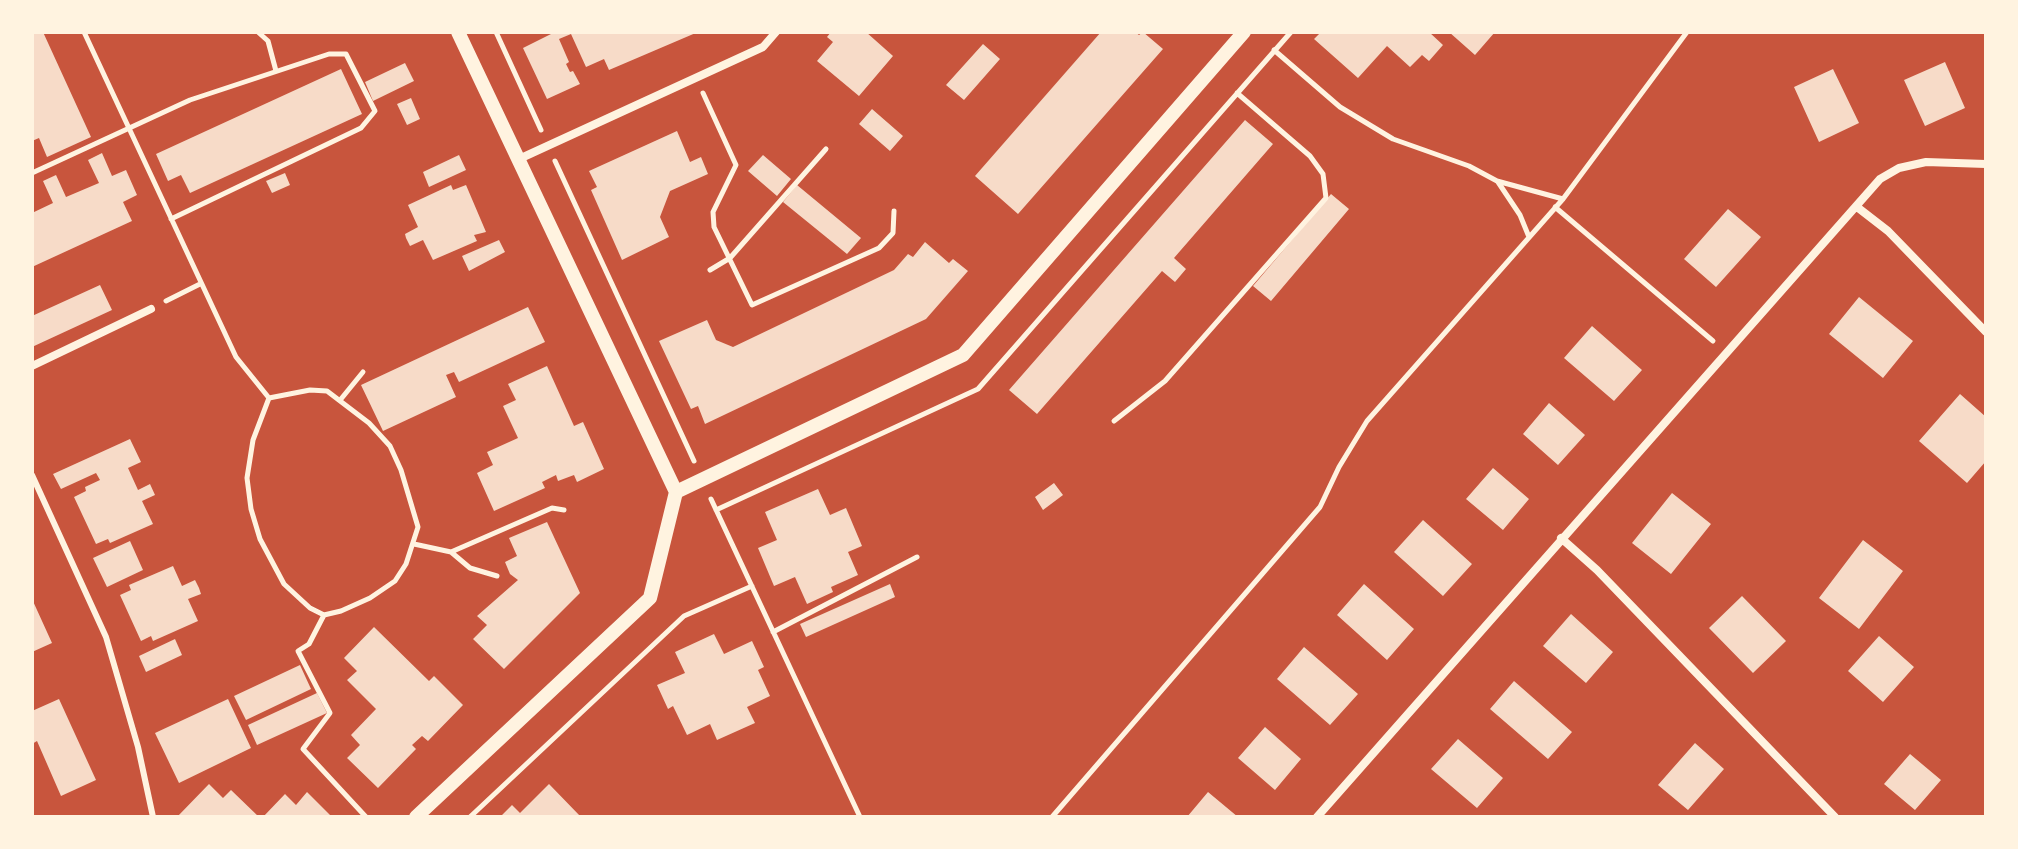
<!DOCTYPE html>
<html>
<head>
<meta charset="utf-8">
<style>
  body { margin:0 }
  #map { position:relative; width:2018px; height:849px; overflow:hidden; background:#c8553d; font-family:"Alegreya Sans",sans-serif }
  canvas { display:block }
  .frame { position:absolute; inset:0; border:34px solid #fff3e0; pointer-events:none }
</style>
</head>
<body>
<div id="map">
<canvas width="2018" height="849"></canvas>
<div class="frame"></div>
</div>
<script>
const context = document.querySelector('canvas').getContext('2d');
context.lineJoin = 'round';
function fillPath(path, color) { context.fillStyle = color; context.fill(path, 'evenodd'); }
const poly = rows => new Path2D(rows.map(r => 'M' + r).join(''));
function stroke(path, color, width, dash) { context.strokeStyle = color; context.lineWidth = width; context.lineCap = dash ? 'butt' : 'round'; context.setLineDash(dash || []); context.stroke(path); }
const building = poly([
  [32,32,43,32,91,137,47,157,39,138,32,141],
  [555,32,698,32,609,70,604,59,586,67,571,34,559,39,569,62,566,64,570,72,573,71,580,84,547,99,523,48],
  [831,32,866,32,893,56,859,96,817,61,833,42,827,37],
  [1101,32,1135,32,1139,35,1143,32,1163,49,1018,214,975,176],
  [1321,32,1429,32,1443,45,1429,61,1422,55,1410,67,1387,46,1358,78,1314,39],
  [1449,32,1495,32,1475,55],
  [983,44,1000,59,964,100,946,85],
  [1945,62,1965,108,1925,126,1904,80],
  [405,63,414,81,373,101,365,82],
  [341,69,362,114,190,193,181,175,168,181,156,154],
  [1833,69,1859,123,1819,142,1794,87],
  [411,98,420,119,407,125,397,104],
  [872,109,903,136,890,151,859,124],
  [1245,120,1273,144,1174,258,1186,269,1175,282,1162,271,1037,414,1009,390],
  [677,131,690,162,701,157,708,174,670,191,660,217,669,237,622,260,591,190,597,187,589,171],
  [102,153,112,176,126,170,137,195,123,202,132,221,32,267,32,213,53,203,43,181,56,175,66,197,99,183,88,160],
  [459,155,466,170,429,187,423,172],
  [763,155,791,179,777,196,748,171],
  [285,173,290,185,272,193,266,181],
  [451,185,453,190,466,185,486,232,474,235,477,241,433,260,423,240,410,246,406,238,405,234,418,227,408,205],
  [797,185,861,238,847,254,783,202],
  [1331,194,1349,209,1271,301,1253,286],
  [1728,209,1761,237,1716,287,1684,259],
  [499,240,505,252,469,271,462,256],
  [925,242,949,263,953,259,968,271,926,319,705,424,698,406,691,409,659,341,707,320,716,340,733,347,894,270,908,254,913,257],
  [100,285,112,310,32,347,32,316],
  [1859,297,1913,341,1883,378,1829,334],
  [528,307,545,342,459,382,454,372,446,375,456,397,383,431,361,385],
  [1592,326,1642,370,1614,401,1564,358],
  [547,366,574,426,583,422,604,469,577,482,574,475,558,481,556,475,542,482,545,488,494,511,477,473,493,465,487,452,518,438,503,406,516,400,508,384],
  [1960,394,1986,417,1986,461,1967,483,1919,441],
  [1549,403,1585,435,1558,465,1523,434],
  [130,439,141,462,128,468,138,490,150,484,155,495,142,501,153,524,110,543,108,539,96,544,74,497,86,491,85,487,100,480,96,473,61,489,53,474],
  [1493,468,1529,499,1503,530,1466,499],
  [1054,483,1063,495,1043,510,1035,497],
  [818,489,830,515,846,508,862,546,848,552,858,575,831,587,833,592,807,604,795,577,774,586,758,548,777,540,765,512],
  [1672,493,1711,524,1671,574,1632,543],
  [1423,520,1472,564,1443,596,1394,552],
  [547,522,580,593,504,669,473,639,487,625,477,616,518,580,510,574,505,562,517,556,509,538],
  [1863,540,1903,571,1859,629,1819,598],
  [130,541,143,570,107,587,93,558],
  [173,566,182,586,195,580,199,588,201,594,188,599,198,621,153,641,151,636,141,641,120,595,131,590,129,585],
  [890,584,895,597,806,637,800,624],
  [1364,584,1414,629,1387,660,1337,615],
  [1742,596,1786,641,1753,673,1709,628],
  [32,599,52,643,32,652],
  [1571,614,1613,652,1586,683,1543,646],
  [374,627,429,681,434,676,463,705,428,741,422,736,412,745,416,749,378,788,347,758,360,745,351,735,376,709,347,680,357,671,344,658],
  [714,634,724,654,752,641,764,667,758,670,770,696,747,707,755,723,717,740,710,724,687,735,673,706,668,709,657,685,685,673,675,652],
  [1879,636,1914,667,1883,702,1848,671],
  [175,639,182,655,146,672,139,656],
  [1304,647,1358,694,1330,725,1277,679],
  [300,665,311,689,246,720,234,696],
  [1514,681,1572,732,1548,759,1490,709],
  [317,693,327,713,257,745,248,725],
  [59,699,96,780,61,796,37,741,32,744,32,711],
  [228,699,251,748,179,783,155,733],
  [1265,727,1301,759,1275,790,1238,758],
  [1458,739,1503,778,1477,808,1431,769],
  [1695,743,1724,769,1688,810,1658,785],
  [1910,754,1941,780,1915,810,1884,784],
  [209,784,223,798,231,790,259,817,177,817],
  [549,784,581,817,500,817,512,805,520,813],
  [307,792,332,817,263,817,285,794,296,805],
  [1208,792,1238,817,1187,817]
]);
const path = poly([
  [84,32,236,357,269,398,253,440,247,478,251,509,260,539,284,584,310,608,324,615,309,644,298,651,330,713,303,749,366,817],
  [258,32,268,41,276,71],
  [496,32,541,130],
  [1274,50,1340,107,1393,139,1469,166,1497,181,1563,199],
  [703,93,736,165,713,212,714,227,752,305,879,248,893,233,894,211],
  [555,161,694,461],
  [32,173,190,100,329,54,346,54,375,111,361,128,171,219],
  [1498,182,1520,215,1529,237],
  [1555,207,1713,341],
  [710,270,730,258,826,149],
  [166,301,200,284],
  [269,398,310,390,327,391,369,423,390,446,401,470,418,527,406,564,395,581,370,598,341,611,324,615],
  [341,399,363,372],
  [1114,421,1165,381,1326,198,1323,174,1310,156,1237,93],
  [711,499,860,817],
  [716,510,978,389,1291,32],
  [414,544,451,552,470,568,497,576],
  [451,552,552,508,564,510],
  [773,632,917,557],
  [470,817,684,616,752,586],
  [1052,817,1320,507,1339,467,1367,421,1563,199,1687,32]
]);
const service = poly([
  [32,475,106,637,138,747,153,817]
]);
const minor = poly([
  [519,159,763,47,776,32],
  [1857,207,1888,231,1986,332],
  [32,366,151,309],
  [1561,538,1597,570,1835,817],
  [1317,817,1880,179,1899,168,1926,162,1986,164]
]);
const tertiary = poly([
  [458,32,676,492],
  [676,492,963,355,1244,32],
  [416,817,650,598,676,492]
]);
fillPath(building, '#f7dbc8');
stroke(path, '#fff3e0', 5);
stroke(service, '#fff3e0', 6);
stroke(minor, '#fff3e0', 8);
stroke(tertiary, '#fff3e0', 14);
</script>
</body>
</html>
